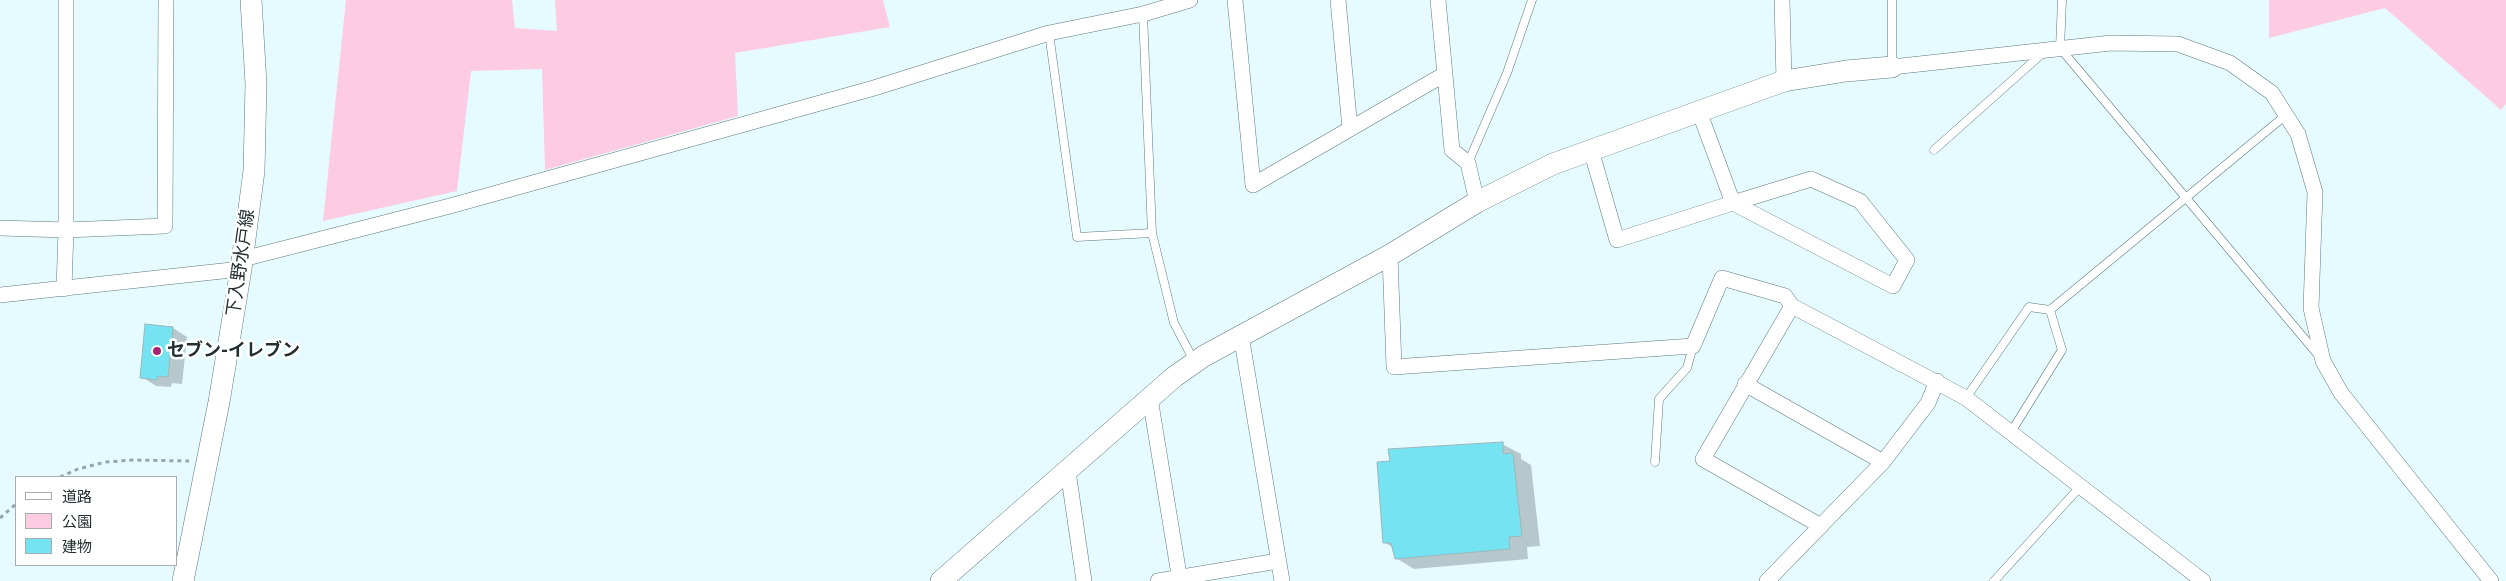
<!DOCTYPE html>
<html>
<head>
<meta charset="utf-8">
<style>
  body { margin:0 }
  #map { position:relative; width:2506px; height:581px; overflow:hidden; background:#e5fbff; font-family:Montserrat,"Noto Sans JP",sans-serif }
  canvas { display:block }
  .legend { position:absolute; left:15px; top:476px; width:162px; height:90px; box-sizing:border-box; background:#fff; border:1px solid #a7acad; margin:0; padding:6px 9px; list-style:none; font-size:15px; color:#242f31 }
  .legend li { display:flex; align-items:center; gap:10px; height:25px }
  .legend b { width:25px; border:1px solid #a7acad }
</style>
</head>
<body>
<div id="map">
<canvas width="2506" height="581"></canvas>
<ul class="legend">
<li><b style="height:6px;background:#fff"></b>道路</li>
<li><b style="height:14px;background:#fdcce2"></b>公園</li>
<li><b style="height:14px;background:#76e3f2"></b>建物</li>
</ul>
</div>
<script>
const context = document.querySelector('canvas').getContext('2d');
context.lineJoin = 'round';
function fillPath(path, color) { context.fillStyle = color; context.fill(path, 'evenodd'); }
const poly = rows => new Path2D(rows.map(r => 'M' + r).join(''));
function stroke(path, color, width, dash) { context.strokeStyle = color; context.lineWidth = width; context.lineCap = dash ? 'butt' : 'round'; context.setLineDash(dash || []); context.stroke(path); }
function label(font, color, halo, rows, align = 'center') {
  context.font = font + ' Montserrat,"Noto Sans JP",sans-serif'; context.lineWidth = 5; context.setLineDash([]); context.textBaseline = 'middle'; context.strokeStyle = halo; context.fillStyle = color; for (const [text, x, y, turn = 0] of rows) {
    context.save(); context.translate(x, y); context.rotate((+turn || 0) * Math.PI / 180); context.textAlign = isNaN(turn) ? turn : align; if (halo) context.strokeText(text, 0, 0); context.fillText(text, 0, 0); context.restore();
  }
}
const green = poly([
  [346,0,512,0,515,28,557,31,555,0,883,0,890,27,735,53,738,116,545,170,542,69,471,71,457,191,323,221],
  [2269,0,2506,0,2506,104,2501,110,2385,8,2269,38]
]);
const shadow = poly([
  [173,328,187,337,182,384,172,383,171,387,156,386,142,377],
  [1502,444,1521,454,1521,459,1531,465,1540,546,1527,547,1528,559,1414,569,1396,558,1394,548,1384,542]
]);
const building = poly([
  [145,324,173,327,168,377,158,376,157,380,140,378,145,324],
  [1503,442,1503,454,1513,453,1522,536,1509,537,1510,549,1395,559,1391,543,1383,543,1377,462,1390,461,1388,449,1503,442]
]);
const path = poly([
  [60,477,78,469,106,462,133,460,189,461],
  [0,518,16,504]
]);
const lane = poly([
  [1892,0,1892,65],
  [2062,0,2060,48,2319,356],
  [1143,14,1152,233,1174,323,1194,361],
  [1049,33,1077,237,1152,233],
  [1934,150,2044,52],
  [1468,163,1507,73,1532,0],
  [1966,398,2029,307,2050,310],
  [2011,432,2062,350,2050,310,2286,115],
  [1655,462,1659,399,1687,368,1693,346],
  [1994,581,2080,487]
]);
const street = poly([
  [1235,0,1253,185,1445,74],
  [1338,0,1350,129],
  [1438,0,1452,150,1468,163,1477,202],
  [1782,0,1784,81],
  [1892,67,2111,43,2178,44,2230,63,2272,93,2298,134,2315,192,2311,308,2323,361,2341,393,2491,581],
  [1591,150,1617,240,1733,203,1699,111],
  [1811,179,1860,201,1907,260,1893,286,1733,203,1811,179],
  [0,228,66,230,165,226,166,0],
  [1390,255,1394,367,1693,346,1722,278,1785,296,1792,306],
  [243,259,450,206,874,88,1049,33,1143,14,1190,0],
  [64,289,66,230,66,0],
  [0,295,241,269],
  [1241,335,1282,581],
  [1745,384,1883,462],
  [1150,398,1180,581],
  [1068,471,1084,581],
  [1821,526,1703,459,1792,306,1966,398,2203,581],
  [1158,581,1278,561],
  [1767,581,1883,462,1928,403,1937,381]
]);
const secondary = poly([
  [183,581,219,402,241,269,254,171,256,84,251,0],
  [941,581,1174,377,1204,356,1390,255,1477,202,1553,164,1784,81,1846,71,1892,67]
]);
const markers = [
  [157,351,5,"#a62472"]
];
const streetNames = [
  ["下入野水戸線",241,263,-82]
];
const poiNames = [
  ["セブン-イレブン",167,351]
];
fillPath(green, '#fdcce2');
fillPath(shadow, '#0003');
fillPath(building, '#76e3f2');
stroke(building, '#9bb6ba', 1);
stroke(lane, '#5f787c', 9);
stroke(street, '#5f787c', 16);
stroke(secondary, '#5f787c', 22);
stroke(path, '#95a6aa', 3, [4, 4]);
stroke(lane, '#fff', 8);
stroke(street, '#fff', 15);
stroke(secondary, '#fff', 21);
for (const [x, y, r, color] of markers) { const dot = new Path2D(); dot.arc(x, y, r, 0, 2 * Math.PI); context.fillStyle = color; context.fill(dot); stroke(dot, '#fff', 2); }
label('18px', '#242f31', '#fff', streetNames);
label('bold 18px', '#242f31', '#fff', poiNames, 'left');
</script>
</body>
</html>
